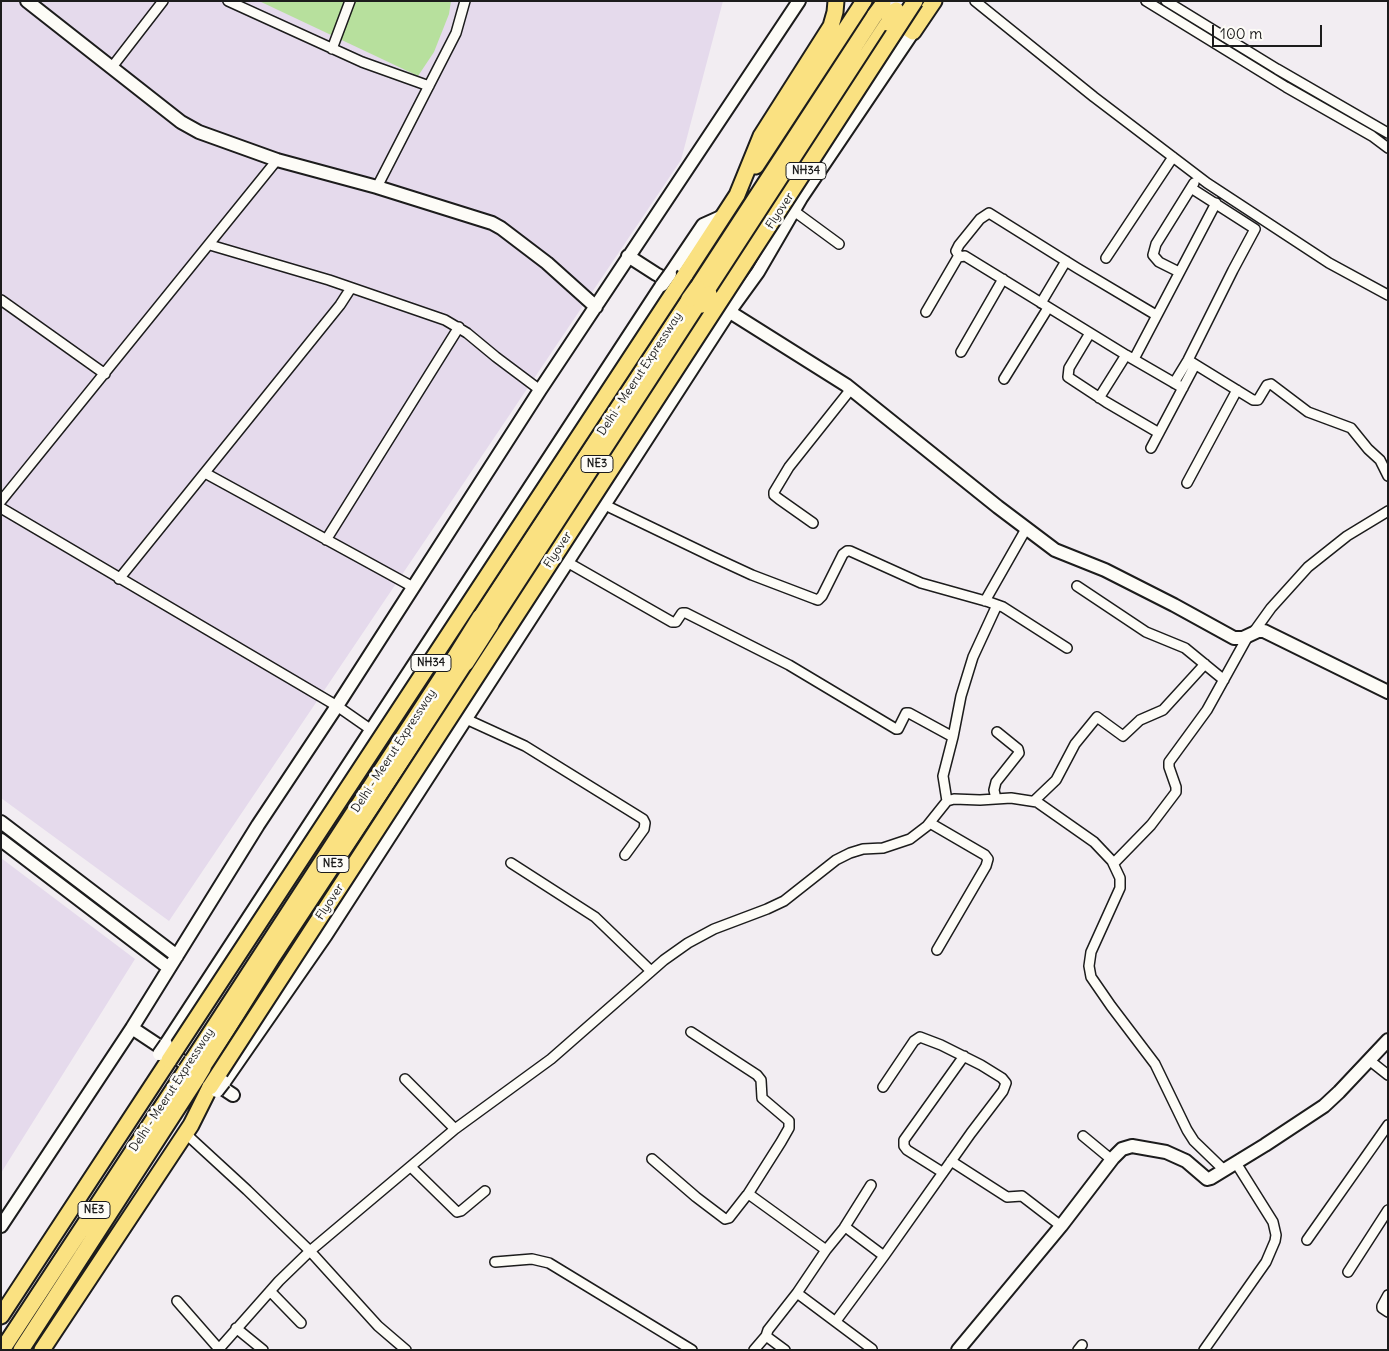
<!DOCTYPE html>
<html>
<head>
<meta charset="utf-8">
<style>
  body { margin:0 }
  #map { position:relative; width:1389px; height:1351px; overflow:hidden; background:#f2edf2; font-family:Delius,sans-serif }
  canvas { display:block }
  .frame { position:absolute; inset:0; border:2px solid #1c1c1c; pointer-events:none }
  .scale { position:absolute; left:1212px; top:25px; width:110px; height:22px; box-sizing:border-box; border:2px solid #1c1c1c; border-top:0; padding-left:6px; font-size:15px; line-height:18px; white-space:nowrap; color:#1c1c1c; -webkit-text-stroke:4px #fdfcf7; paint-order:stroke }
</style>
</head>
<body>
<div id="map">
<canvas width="1389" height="1351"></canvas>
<div class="frame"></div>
<div class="scale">100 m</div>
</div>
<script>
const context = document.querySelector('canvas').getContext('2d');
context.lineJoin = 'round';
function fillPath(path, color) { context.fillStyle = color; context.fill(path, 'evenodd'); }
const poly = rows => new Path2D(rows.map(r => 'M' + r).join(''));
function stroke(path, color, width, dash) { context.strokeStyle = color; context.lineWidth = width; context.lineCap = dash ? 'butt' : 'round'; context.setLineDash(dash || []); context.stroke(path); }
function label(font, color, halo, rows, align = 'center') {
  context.font = font + ' Delius,sans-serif'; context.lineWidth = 5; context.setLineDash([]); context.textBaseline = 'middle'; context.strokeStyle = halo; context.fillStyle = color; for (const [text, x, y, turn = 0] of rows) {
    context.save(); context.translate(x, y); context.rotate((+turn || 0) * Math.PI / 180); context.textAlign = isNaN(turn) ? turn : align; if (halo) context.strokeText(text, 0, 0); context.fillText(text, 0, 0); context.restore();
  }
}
const built = poly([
  [1,1,723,1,681,160,169,921,1,798],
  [1,858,135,959,1,1173]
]);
const green = poly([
  [259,1,451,1,449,14,434,52,418,76]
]);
const street = poly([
  [228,1,362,62,429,86],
  [975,1,1094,97,1207,183,1329,263,1388,295],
  [1146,1,1286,87,1372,136,1388,148],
  [1166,1,1277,69,1388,133],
  [332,49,350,1],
  [112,67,163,1],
  [377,187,456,33,465,1],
  [794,211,839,244],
  [210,245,329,280,445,320,467,333,496,357,540,390],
  [959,256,956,251,959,245,980,219,989,213,1077,268,1156,315],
  [1106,258,1173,157],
  [1179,272,1159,262,1153,255,1156,244,1194,183],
  [1,300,105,374],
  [1041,303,1066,261],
  [926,312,958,257,965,256,1126,355,1183,388],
  [1090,333,1069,368,1068,377,1106,402,1159,433],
  [961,352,1003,279],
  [1134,359,1216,203],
  [1188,360,1253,400,1258,400,1267,385,1271,384,1308,412,1351,428,1368,449,1380,460,1388,476],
  [1004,379,1048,308],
  [1174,383,1188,360,1233,270,1255,229,1191,188],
  [1099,398,1126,355],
  [1151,448,1195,365],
  [205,473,413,587],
  [1187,483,1237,390],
  [1,501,277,160],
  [605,505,713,557,752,575,815,599,818,600,822,596,843,554,847,551,850,551,921,583,989,602,1003,607,1067,648],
  [1,508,337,706,370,729],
  [813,523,779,499,774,495,774,492,789,467,851,389],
  [326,540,459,327],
  [567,562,672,622,676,622,682,613,686,613,789,665,896,729,898,729,906,713,909,713,953,737],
  [119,579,340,305,351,288],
  [1077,586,1146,632,1185,648,1224,680],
  [985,601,1026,529],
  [1253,633,1271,608,1308,567,1347,536,1388,511],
  [466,719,525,746,643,819,645,823,644,829,625,855],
  [996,799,994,790,996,782,1019,753,1018,749,997,732],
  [947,801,943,776,953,737,961,696,973,657,997,605],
  [1034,801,1056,780,1075,744,1097,717,1123,736,1140,720,1163,710,1205,664],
  [930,823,985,855,988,859,986,866,937,950],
  [511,863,595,917,651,971],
  [1114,863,1151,825,1176,792,1176,787,1169,767,1169,762,1207,710,1248,636],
  [691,1032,757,1075,761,1080,762,1098,789,1121,789,1128,781,1142,748,1194],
  [1369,1060,1388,1075],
  [405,1079,455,1129],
  [185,1133,247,1190,310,1251,378,1326,406,1350],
  [1083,1136,1112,1160],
  [652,1159,696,1197,725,1219,729,1218,747,1195,750,1195,826,1250],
  [951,1161,1007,1197,1022,1196,1061,1226],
  [411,1167,457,1212,461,1211,485,1191],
  [942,1172,907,1150,904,1146,904,1140,964,1056],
  [844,1228,848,1229,884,1256],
  [1307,1240,1388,1125],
  [495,1262,532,1259,549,1263,692,1350],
  [1348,1272,1388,1210],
  [270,1291,301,1323],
  [797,1293,872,1349],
  [1388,1295,1382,1306,1382,1308,1388,1312],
  [177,1301,219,1349],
  [836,1321,884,1256,971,1133,1003,1091,1006,1083,1002,1078,981,1065,941,1045,920,1037,914,1041,883,1087],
  [236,1328,263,1350],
  [766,1336,785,1350],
  [218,1350,279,1281,310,1251,455,1129,551,1059,664,960,688,943,714,929,767,909,784,901,836,860,850,853,863,849,883,848,910,839,927,826,947,801,954,799,980,800,1011,798,1037,802,1094,842,1112,861,1120,878,1120,888,1091,952,1089,966,1091,977,1111,1006,1155,1064,1187,1130,1194,1141,1224,1170],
  [754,1350,766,1336,768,1330,797,1293,826,1250,844,1228,871,1185],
  [1078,1350,1082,1345],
  [1204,1350,1266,1262,1275,1241,1276,1235,1273,1222,1236,1163]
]);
const secondary = poly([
  [27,1,181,122,199,132,277,160,377,187,492,223,501,228,547,263,596,307],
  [628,256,656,274,675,284],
  [670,274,703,225,723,216],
  [722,307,846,385,998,507,1055,550,1105,570,1174,605,1234,638,1243,638,1258,631,1264,631,1388,692],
  [1,822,177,956],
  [1,840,169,968],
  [132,1028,233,1095],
  [166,1044,662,285],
  [224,1082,326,935,729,312,758,272,801,198,913,32],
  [1,1226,132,1028,258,825,337,706,540,390,799,1],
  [958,1350,1061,1226,1113,1158,1122,1149,1132,1146,1166,1152,1186,1161,1207,1179,1211,1178,1265,1145,1324,1106,1339,1092,1388,1040]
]);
const highway = poly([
  [890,17,913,32,934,1],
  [756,166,864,1],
  [685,275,737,195,761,136,831,26,835,12,836,1],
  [697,288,875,15],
  [709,294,888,23],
  [480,617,689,299],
  [491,624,702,305],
  [192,1061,455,657],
  [203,1068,273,956,466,663],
  [1,1316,169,1060],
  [2,1350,186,1070],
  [21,1350,197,1078],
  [42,1350,191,1125,210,1087]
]);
const secondaryBridge = poly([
  [662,285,670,274],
  [159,1054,166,1044],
  [217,1091,224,1082]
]);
const highwayBridge = poly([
  [875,15,883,4],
  [888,23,896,10],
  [689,299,697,288],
  [702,305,709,294],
  [455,657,480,617],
  [466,663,491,624],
  [169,1060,685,275],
  [186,1070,192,1061],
  [197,1078,203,1068],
  [210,1087,915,1]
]);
const shields = [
  [806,171,40],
  [597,464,32],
  [431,663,40],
  [333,864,32],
  [94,1210,32]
];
const shieldNames = [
  ["NH34",806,171],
  ["NE3",597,464],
  ["NH34",431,663],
  ["NE3",333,864],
  ["NE3",94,1210]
];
const streetNames = [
  ["Flyover",780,211,-57],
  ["Delhi - Meerut Expressway",640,374,-57],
  ["Flyover",558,550,-57],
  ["Delhi - Meerut Expressway",394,751,-57],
  ["Flyover",330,902,-57],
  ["Delhi - Meerut Expressway",172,1090,-57]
];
fillPath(built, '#e5daec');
fillPath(green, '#b7e09d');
stroke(street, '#1c1c1c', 12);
stroke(secondary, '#1c1c1c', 16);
stroke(highway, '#1c1c1c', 19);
stroke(street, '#fdfcf7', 9);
stroke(secondary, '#fdfcf7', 12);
stroke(highway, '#fae181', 15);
stroke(secondaryBridge, '#1c1c1c', 16, []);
stroke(highwayBridge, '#1c1c1c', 19, []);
stroke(secondaryBridge, '#fdfcf7', 12);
stroke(highwayBridge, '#fae181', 15);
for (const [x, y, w] of shields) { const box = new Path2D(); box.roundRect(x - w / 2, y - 8.5, w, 17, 4); context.fillStyle = '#fdfcf7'; context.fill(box); stroke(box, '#1c1c1c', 1); }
label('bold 11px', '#1c1c1c', null, shieldNames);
label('12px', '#1c1c1c', '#fdfcf7', streetNames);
</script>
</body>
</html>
